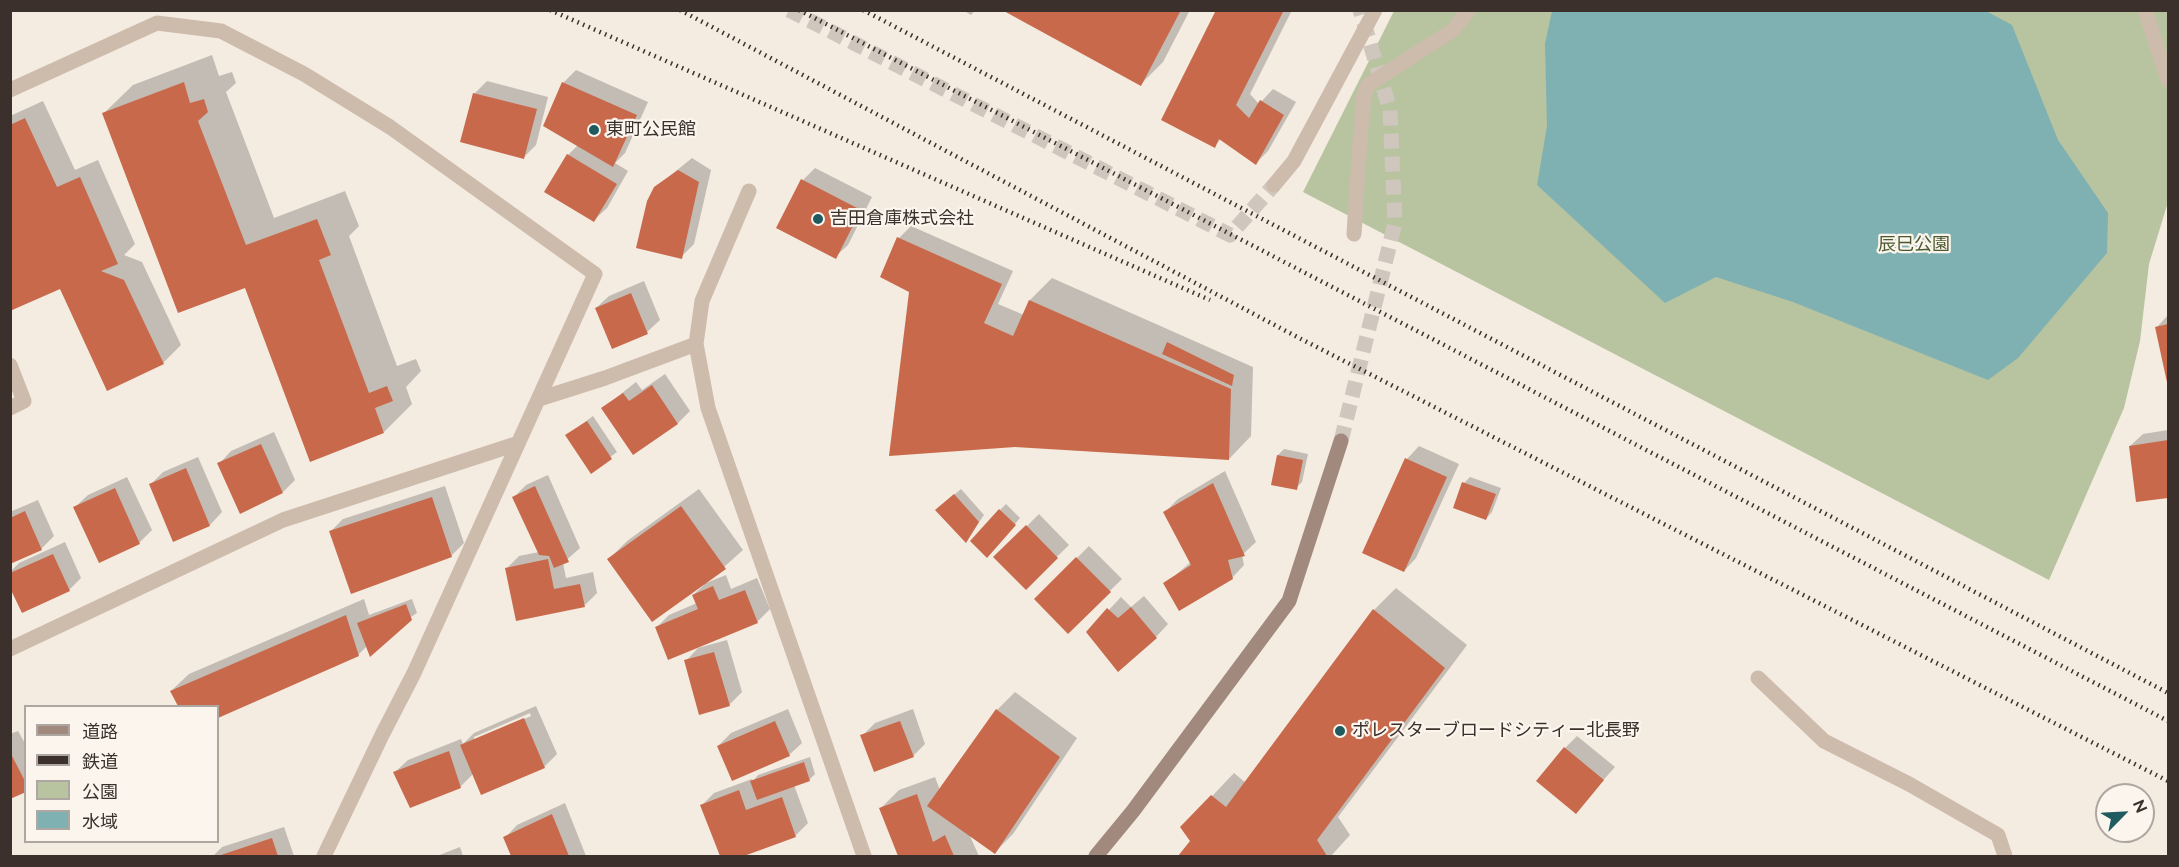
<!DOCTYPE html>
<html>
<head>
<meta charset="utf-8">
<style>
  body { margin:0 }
  #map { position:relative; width:2179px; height:867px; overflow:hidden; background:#f4ebe1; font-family:Raleway,"Noto Sans JP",sans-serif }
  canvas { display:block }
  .frame { position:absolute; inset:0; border:12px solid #3b302b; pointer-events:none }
  .legend { position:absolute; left:24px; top:705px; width:195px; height:138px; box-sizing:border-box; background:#fbf5ee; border:2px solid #aea6a0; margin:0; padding:8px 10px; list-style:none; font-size:18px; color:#3b302b }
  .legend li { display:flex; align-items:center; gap:12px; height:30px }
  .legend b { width:30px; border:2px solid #aea6a0 }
  .north { position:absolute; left:2095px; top:783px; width:60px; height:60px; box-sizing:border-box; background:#fbf5ee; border:2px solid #aea6a0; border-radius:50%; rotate:66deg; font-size:16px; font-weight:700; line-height:24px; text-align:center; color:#3b302b }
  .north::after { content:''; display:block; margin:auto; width:21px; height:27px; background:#1f5a5e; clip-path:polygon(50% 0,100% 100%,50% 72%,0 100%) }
</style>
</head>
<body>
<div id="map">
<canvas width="2179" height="867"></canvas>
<div class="frame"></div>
<ul class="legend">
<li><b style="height:8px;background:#a18a7d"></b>道路</li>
<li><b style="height:8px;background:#3b302b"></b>鉄道</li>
<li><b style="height:16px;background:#b8c4a0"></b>公園</li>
<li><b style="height:16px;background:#7fb0b2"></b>水域</li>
</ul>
<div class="north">N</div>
</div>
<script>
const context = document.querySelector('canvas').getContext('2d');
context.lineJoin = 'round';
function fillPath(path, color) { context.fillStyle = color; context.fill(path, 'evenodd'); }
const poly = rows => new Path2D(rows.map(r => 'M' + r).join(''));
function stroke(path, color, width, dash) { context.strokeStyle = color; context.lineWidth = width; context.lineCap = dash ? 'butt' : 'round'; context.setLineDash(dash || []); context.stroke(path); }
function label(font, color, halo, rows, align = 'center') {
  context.font = font + ' Raleway,"Noto Sans JP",sans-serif'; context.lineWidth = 4.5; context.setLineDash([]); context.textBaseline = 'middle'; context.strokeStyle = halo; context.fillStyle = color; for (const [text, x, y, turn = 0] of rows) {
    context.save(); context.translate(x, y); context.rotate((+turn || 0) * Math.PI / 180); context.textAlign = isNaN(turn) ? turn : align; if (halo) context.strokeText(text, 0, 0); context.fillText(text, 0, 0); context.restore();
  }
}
const green = poly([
  [2168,10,2168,202,2149,264,2140,341,2124,408,2049,580,1303,192,1394,11]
]);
const water = poly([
  [1552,11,1986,11,2012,25,2058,140,2108,213,2107,253,2018,358,1988,380,1793,302,1716,277,1665,303,1537,185,1547,126,1545,44]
]);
const shadow = poly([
  [963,10,975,10,971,15],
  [1005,10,1190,10,1163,62,1141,84],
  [1218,10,1292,10,1250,94,1259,104,1273,89,1296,102,1268,151,1256,163,1221,139,1214,146],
  [212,55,219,76,232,72,236,83,226,92,274,218,345,191,359,226,349,236,397,366,416,359,421,371,406,387,412,404,384,432,246,286,104,113,133,85],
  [576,70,648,102,625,153,615,163,628,171,607,208,594,220,568,155,578,145,563,83],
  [487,81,548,97,536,145,523,158,474,94],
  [43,101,75,170,98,160,135,244,124,255,142,262,181,345,163,363,60,287,10,310,10,116],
  [692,158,711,170,694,244,681,257,655,188],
  [815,168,872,197,848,245,835,257,803,180],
  [911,226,1013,271,998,304,1024,315,1030,300,1052,278,1253,367,1251,436,1229,459,913,291,899,238],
  [644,281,660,320,647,332,596,308,609,296],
  [2168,315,2168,384,2156,328],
  [665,374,690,411,678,423,634,453,603,408,636,382,642,390],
  [593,416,617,452,591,471,567,435],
  [2168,430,2168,496,2138,500,2130,446,2143,434],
  [274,432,295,480,283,492,219,464,231,451],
  [1419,446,1459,464,1416,558,1404,571,1364,553,1407,459],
  [1284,449,1308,454,1302,482,1296,488,1278,455],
  [198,457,222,512,210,525,174,540,151,484,163,472],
  [1225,471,1256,542,1242,555,1244,565,1232,578,1165,584,1191,562,1165,512,1178,499],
  [548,475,580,548,563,563,566,578,593,572,597,593,585,605,507,568,519,556,539,552,514,497,526,485],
  [127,477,152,530,139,543,75,507,88,495],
  [1470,477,1501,488,1492,512,1486,519,1464,483],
  [445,486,464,543,451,556,331,531,343,519],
  [699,489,743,550,706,583,726,575,731,589,757,578,770,609,757,622,657,627,669,615,697,603,693,595,704,585,609,559,627,541],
  [961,489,984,515,966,541,943,504],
  [38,500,54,536,42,548,10,562,10,512],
  [1006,504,1020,518,993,550,1000,510],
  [1039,514,1069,545,1026,587,996,557],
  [65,542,81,578,69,590,10,584,10,572,19,563],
  [1089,546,1122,579,1068,632,1036,599],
  [1396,588,1467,645,1338,817,1350,835,1331,856,1180,856,1192,841,1182,828,1234,773,1246,783,1374,610],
  [1144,596,1168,624,1156,637,1088,632,1121,597,1131,607],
  [364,599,369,615,412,599,417,613,367,646,358,655,218,716,218,706,180,706,171,691,189,674],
  [727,640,742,692,729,705,686,661,698,648],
  [1015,692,1077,738,1013,834,995,852,969,834,979,856,900,856,881,808,899,790,935,777,940,790,997,710],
  [536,706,557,754,544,767,482,793,474,773,460,787,395,772,408,760,461,739,463,744,474,733],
  [530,713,531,716,474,741,474,737],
  [788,709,802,743,789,755,718,746,731,733],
  [913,709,925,744,913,756,862,736,875,723],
  [18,731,26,745,26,790,10,797,10,734],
  [1577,736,1615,767,1575,812,1565,748],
  [810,757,815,774,809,780,794,785,808,823,795,836,740,856,721,856,702,805,714,793,752,779,753,781,758,775],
  [565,803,586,856,513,856,505,838,517,825],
  [284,827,294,856,213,856,222,847],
  [460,847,463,856,437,856]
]);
const building = poly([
  [1002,10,1181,10,1141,86],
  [1216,10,1284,10,1236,105,1249,118,1260,100,1284,115,1256,165,1219,139,1215,148,1161,120],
  [184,82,190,103,204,99,208,112,198,121,246,245,317,219,331,255,319,260,369,393,387,386,393,401,375,408,384,433,310,462,245,288,178,313,102,113],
  [562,82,637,115,613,167,543,126],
  [473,93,537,109,524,159,460,142],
  [25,118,57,187,80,177,118,264,101,271,124,280,164,364,107,391,60,289,10,311,10,125],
  [567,154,617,184,594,222,544,192],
  [678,170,699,182,682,259,636,248,647,201,654,187],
  [801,179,861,210,836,259,776,228],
  [897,237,1002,284,984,323,1013,336,1029,300,1231,389,1229,460,1015,447,889,456,909,292,880,277],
  [631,293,648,334,612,349,595,308],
  [2168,324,2168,387,2155,327],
  [1167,342,1234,375,1232,386,1162,354],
  [652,385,678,424,633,455,601,408,623,393,629,401],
  [587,421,612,459,591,474,565,435],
  [2168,440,2168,498,2136,502,2129,446],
  [261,444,283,493,240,514,217,463],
  [1277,455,1303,460,1297,490,1271,485],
  [1405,458,1447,477,1404,572,1362,553],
  [186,468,210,526,173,542,149,484],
  [1462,482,1496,494,1486,520,1453,508],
  [1213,483,1245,556,1228,560,1233,579,1179,611,1163,583,1191,565,1163,512],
  [535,486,569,562,554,568,549,556,539,555,512,497],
  [115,488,140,544,99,563,73,507],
  [954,494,979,522,966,543,935,510],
  [432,497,452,557,351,594,329,531],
  [681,506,726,569,652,622,607,559],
  [999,509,1016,525,987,558,970,541],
  [25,511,42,550,10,564,10,518],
  [1026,525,1058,558,1026,590,993,557],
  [53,554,70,591,22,613,10,588,10,573],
  [1076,557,1111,592,1068,634,1034,599],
  [548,559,554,589,580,584,585,607,516,621,505,568],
  [713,586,719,600,745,590,758,623,668,660,655,627,698,609,692,595],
  [406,604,412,620,370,657,357,623],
  [1131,607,1157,638,1118,672,1086,632,1107,608,1118,618],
  [1373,609,1445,668,1317,840,1327,856,1178,856,1190,841,1180,827,1211,795,1226,807],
  [346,615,359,656,218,718,218,706,178,706,170,691],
  [714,652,730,706,699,715,684,660],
  [996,709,1060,757,995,854,927,806],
  [524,718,545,768,481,795,460,745],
  [775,721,790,756,732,781,717,746],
  [900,721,914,757,874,772,860,735],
  [1564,747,1604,780,1576,814,1536,781],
  [449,751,461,788,410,808,393,772],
  [10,752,26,783,26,792,10,799],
  [804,762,810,781,757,800,750,781],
  [739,790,746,810,782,797,796,837,744,856,720,856,700,805],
  [917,794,933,842,945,835,954,856,898,856,879,808],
  [552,814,569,856,511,856,503,837],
  [272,838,278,856,218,856]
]);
const streetTunnel = poly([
  [789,10,1230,235,1274,185]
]);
const secondaryTunnel = poly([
  [1341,441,1395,223,1390,110,1360,10]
]);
const lane = poly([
  [1758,678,1824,741,1909,784,1998,835,2005,856]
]);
const street = poly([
  [2145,10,2168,80],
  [10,90,157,23,221,31,304,74,390,127,595,274,414,673,382,735,324,856],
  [1274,185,1294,161,1375,10],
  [749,191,702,301,696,344,708,408,864,856],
  [1354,234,1360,140,1364,94,1368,85,1453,30,1469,10],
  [10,365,24,401,10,408],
  [539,399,605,378,696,344],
  [10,649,283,520,516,444]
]);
const secondary = poly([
  [1096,856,1133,811,1289,601,1341,441]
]);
const rail = poly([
  [550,10,1210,300],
  [680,10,1301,339,2168,781],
  [799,10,2168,721],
  [863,10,2168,693]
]);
const markers = [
  [594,130,6,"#1f5a5e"],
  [818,219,6,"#1f5a5e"],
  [1340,731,6,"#1f5a5e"]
];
const poiNames = [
  ["東町公民館",606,130],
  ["吉田倉庫株式会社",830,219],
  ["ポレスターブロードシティー北長野",1352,731]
];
const parkNames = [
  ["辰巳公園",1914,245]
];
fillPath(green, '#b8c4a0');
fillPath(water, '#7fb0b2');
fillPath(shadow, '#0003');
fillPath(building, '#c8694b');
stroke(streetTunnel, '#cfc6bd', 15, [15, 8]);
stroke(secondaryTunnel, '#cfc6bd', 15, [15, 8]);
stroke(lane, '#cdbbac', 15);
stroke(street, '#cdbbac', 15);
stroke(secondary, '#a18a7d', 15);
stroke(rail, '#3b302b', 4.5, [1.5, 4.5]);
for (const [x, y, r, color] of markers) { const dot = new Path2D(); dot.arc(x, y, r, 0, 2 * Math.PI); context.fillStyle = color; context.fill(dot); stroke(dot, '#fbf5ee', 2); }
label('18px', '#3b302b', '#fbf5ee', poiNames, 'left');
label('18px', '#4a5a2e', '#fbf5ee', parkNames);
</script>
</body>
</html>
